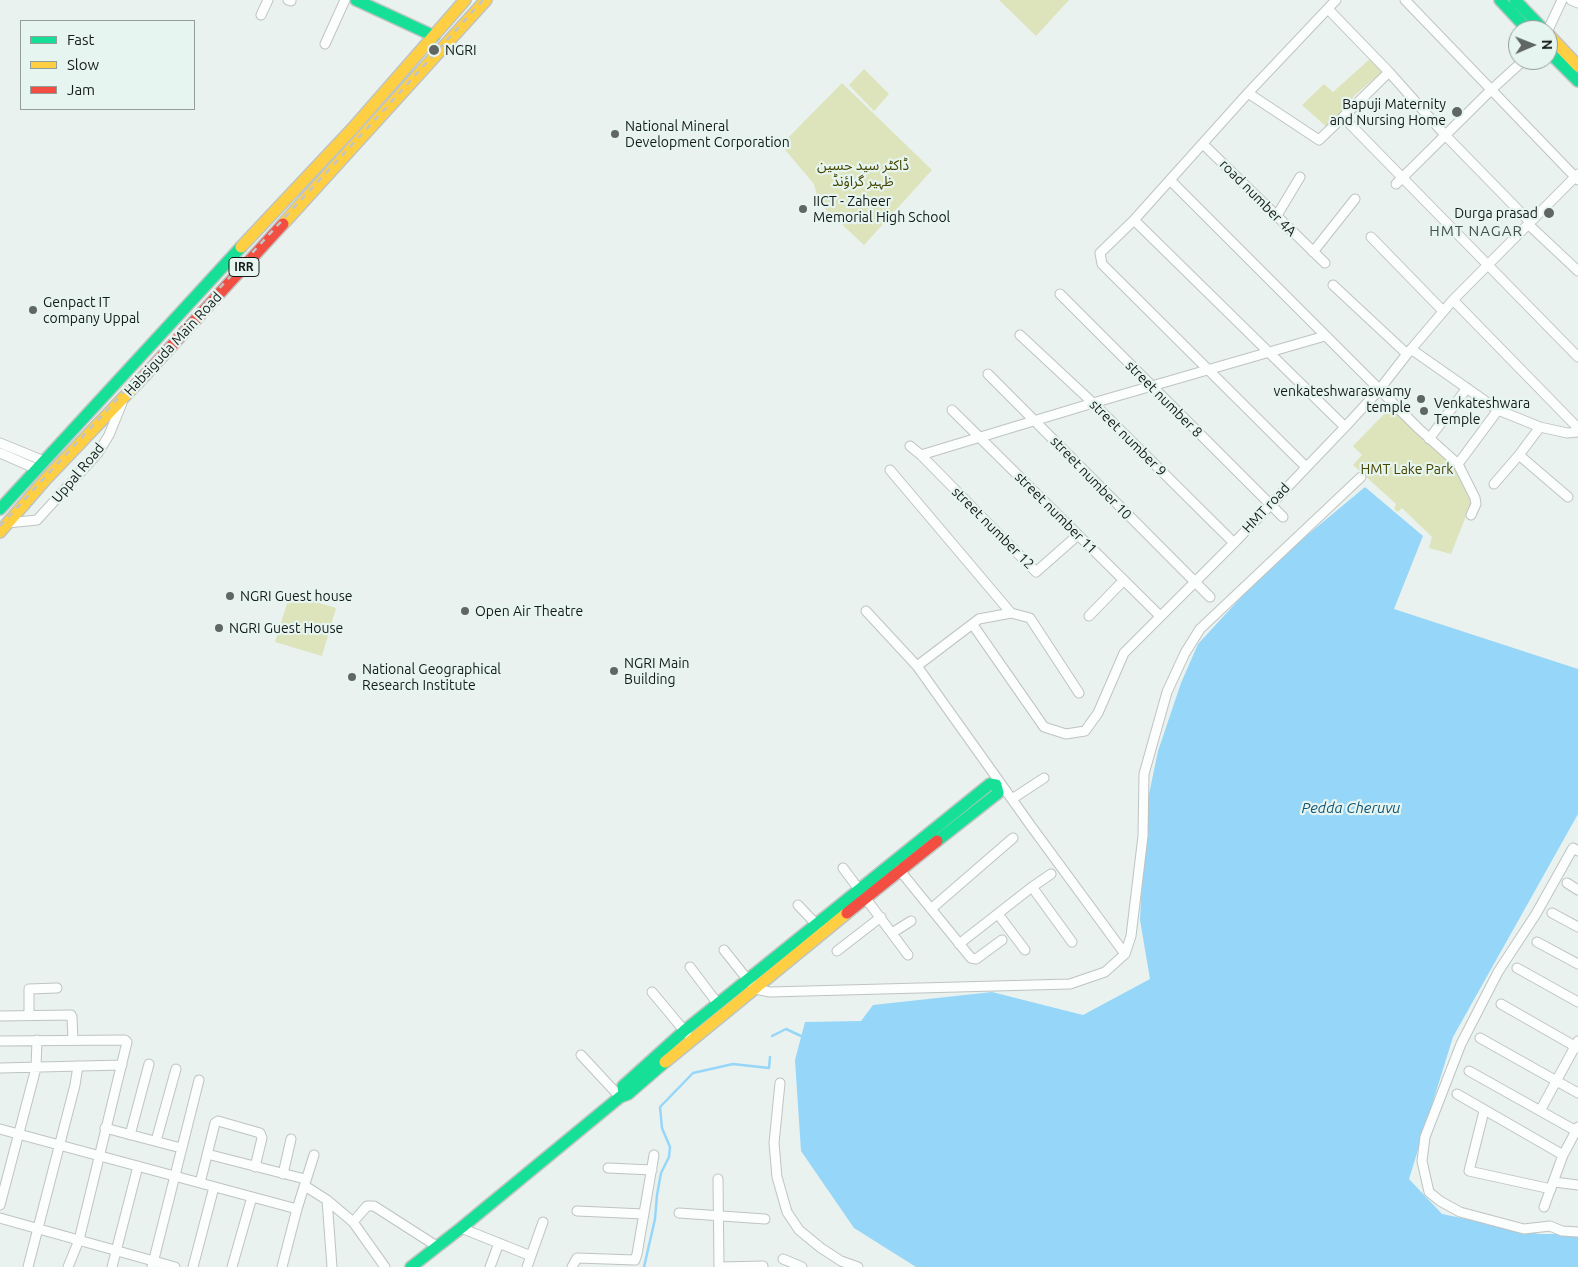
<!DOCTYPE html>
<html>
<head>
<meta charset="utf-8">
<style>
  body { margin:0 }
  #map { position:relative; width:1578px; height:1267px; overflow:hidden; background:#eaf2ef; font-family:Ubuntu,sans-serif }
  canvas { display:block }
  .legend { position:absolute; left:20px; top:20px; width:175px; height:90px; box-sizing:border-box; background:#e7f5f0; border:1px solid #939d9a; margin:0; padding:6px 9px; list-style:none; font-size:15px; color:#151a18 }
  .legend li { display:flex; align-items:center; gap:10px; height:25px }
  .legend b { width:25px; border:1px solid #939d9a }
  .north { position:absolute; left:1508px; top:20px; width:50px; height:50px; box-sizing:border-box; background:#e7f5f0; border:1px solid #939d9a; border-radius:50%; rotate:89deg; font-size:14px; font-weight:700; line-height:20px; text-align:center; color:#151a18 }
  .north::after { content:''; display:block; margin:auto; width:18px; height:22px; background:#606663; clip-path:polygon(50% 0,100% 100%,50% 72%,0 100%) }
</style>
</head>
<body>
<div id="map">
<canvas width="1578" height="1267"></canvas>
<ul class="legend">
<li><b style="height:6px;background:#16e098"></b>Fast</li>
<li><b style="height:6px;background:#ffcf43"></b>Slow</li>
<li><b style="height:6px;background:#f24e42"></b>Jam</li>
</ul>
<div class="north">N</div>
</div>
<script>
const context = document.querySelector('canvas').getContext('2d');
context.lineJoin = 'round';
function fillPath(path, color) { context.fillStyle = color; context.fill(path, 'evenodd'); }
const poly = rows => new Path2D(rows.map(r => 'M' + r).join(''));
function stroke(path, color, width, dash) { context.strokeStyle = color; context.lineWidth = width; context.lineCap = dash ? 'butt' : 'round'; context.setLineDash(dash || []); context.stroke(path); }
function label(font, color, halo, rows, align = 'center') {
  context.font = font + ' Ubuntu,"Noto Sans Arabic",sans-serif'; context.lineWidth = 4.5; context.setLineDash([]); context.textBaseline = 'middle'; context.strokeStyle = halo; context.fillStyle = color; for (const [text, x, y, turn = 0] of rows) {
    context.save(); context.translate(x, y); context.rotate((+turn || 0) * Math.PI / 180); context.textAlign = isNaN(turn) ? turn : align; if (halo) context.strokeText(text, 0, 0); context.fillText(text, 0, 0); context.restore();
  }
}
const green = poly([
  [999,0,1069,0,1036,36],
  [1371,58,1382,72,1355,95,1329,129,1302,105,1324,84,1333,92],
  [864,69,889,94,874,111,849,85],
  [842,83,932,170,864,245,819,203,814,184,781,145],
  [1390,408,1457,470,1472,501,1451,554,1429,548,1432,537,1402,508,1398,512,1394,509,1396,504,1353,465,1362,455,1353,446],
  [290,594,336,608,322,656,275,642]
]);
const water = poly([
  [1365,487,1423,536,1394,609,1578,669,1578,814,1453,1037,1409,1179,1442,1214,1539,1234,1571,1234,1578,1237,1578,1267,916,1267,854,1228,801,1151,795,1060,805,1022,861,1021,873,1005,992,992,1083,1015,1150,979,1140,920,1145,813,1158,751,1181,683,1198,644,1269,567]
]);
const stream = poly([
  [772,1036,786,1029,801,1036],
  [644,1267,655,1219,657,1195,661,1173,669,1157,670,1147,662,1128,660,1107,693,1073,733,1064,769,1068,770,1057]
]);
const street = poly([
  [288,0,291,1],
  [1405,0,1578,180],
  [1571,0,1578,3],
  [1328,9,1389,72,1446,136,1530,222],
  [261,15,268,0],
  [1548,30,1562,0],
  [325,44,345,0],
  [1389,72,1343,117,1578,357],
  [1248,93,1319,140,1343,117],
  [1203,144,1325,263],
  [1170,180,1418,428,1458,464,1475,498,1476,504,1471,515],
  [1396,184,1491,90,1524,60],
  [1276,217,1300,177],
  [1134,220,1345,427],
  [1528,224,1578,271],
  [1371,237,1443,311],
  [1313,252,1355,199],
  [1333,285,1407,354],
  [1060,294,1283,517],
  [1453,300,1578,428],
  [1020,335,1093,403,1234,543],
  [1411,349,1498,410,1540,427,1567,433,1578,432],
  [988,374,1210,597],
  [952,410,1160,616],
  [1429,439,1467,388],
  [0,443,44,461],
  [910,446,921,455,1036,572,1078,535],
  [0,453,37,469],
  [921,455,1093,403,1325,336],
  [1519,455,1568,497],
  [1458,464,1498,410],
  [1306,467,1102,264,1100,253,1134,220,1248,93,1336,0],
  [890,470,1011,613],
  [1494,484,1519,455,1540,427],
  [8,523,37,520,98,453,109,435,122,403],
  [866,611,917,666,1031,826,1125,954],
  [1089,616,1124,580],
  [973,625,1044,727,1066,734,1085,731,1098,713,1124,653,1234,543,1345,427,1379,390,1407,354,1453,300,1578,174],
  [917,666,979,619,1011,613,1030,618,1079,693],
  [1012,799,1044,778],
  [1578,851,1573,848,1536,914,1498,972,1461,1044,1425,1137,1422,1161,1429,1192,1440,1201,1460,1212,1524,1229,1550,1226,1562,1231,1578,1232],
  [897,867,971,958,976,959,1002,940],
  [843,868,908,955],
  [1567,883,1578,890],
  [1032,887,1051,874],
  [798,905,818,926],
  [931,909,1013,838],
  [1552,913,1578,927],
  [998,914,1025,950],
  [892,933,911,921],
  [1537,942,1578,964],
  [959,944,1032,887,1072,942],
  [724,950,755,989,770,992,1070,984,1105,972,1125,954,1131,936,1143,836,1144,774,1167,692,1185,653,1200,629,1361,477],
  [837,951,881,917],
  [690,967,718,1004],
  [1517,968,1578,1002],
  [652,992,687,1034],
  [1501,1004,1578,1048],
  [29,1015,29,989,57,988],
  [0,1016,71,1015,72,1017,73,1040],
  [1480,1038,1578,1093],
  [0,1041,125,1040,127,1042,79,1240,68,1267],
  [581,1055,620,1097],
  [0,1068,122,1065],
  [1469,1071,1578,1132],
  [780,1083,774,1143,777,1177,787,1212,799,1230,821,1248,841,1261,858,1267],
  [1457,1094,1563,1155],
  [1484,1111,1469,1171,1551,1189],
  [1540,1111,1578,1041],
  [105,1128,181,1148],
  [0,1129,297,1209],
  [130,1135,149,1064],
  [156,1141,176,1069],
  [207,1154,305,1179],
  [608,1168,652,1170],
  [283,1174,291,1139],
  [718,1179,719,1267],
  [1554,1182,1578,1185],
  [200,1183,215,1123,218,1121,260,1133,262,1138,255,1167],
  [305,1186,327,1200,353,1222,385,1267],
  [327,1200,332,1267],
  [0,1205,36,1068,37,1040],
  [1544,1207,1563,1155,1578,1127],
  [577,1211,644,1214],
  [679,1213,765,1219],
  [0,1218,175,1267],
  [353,1222,367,1206,374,1206,438,1247],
  [461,1228,531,1256],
  [783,1259,802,1267],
  [28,1267,75,1085,78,1066],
  [112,1267,138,1166],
  [152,1267,199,1080],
  [193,1267,214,1187],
  [232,1267,252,1197],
  [282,1267,297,1209,314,1155],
  [490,1267,499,1243],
  [527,1267,543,1222],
  [572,1267,577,1258,635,1260,637,1254,654,1155],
  [721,1267,763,1266]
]);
const fast = poly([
  [356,0,434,36],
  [1500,0,1528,30],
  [1515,0,1544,30],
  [1548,51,1578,81],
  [0,509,241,247],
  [624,1094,623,1086,684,1031,990,784,996,785,998,793,937,841],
  [411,1267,461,1228,620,1097,628,1094,665,1062]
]);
const slow = poly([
  [1548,34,1578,66],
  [283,224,486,0],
  [241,247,353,128,465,0],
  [0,532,46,479,145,375],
  [665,1062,847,913]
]);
const jam = poly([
  [145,375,283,224],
  [847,913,937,841]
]);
const rail = poly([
  [0,526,384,110,483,0]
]);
const markers = [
  [434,50,6,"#606663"],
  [1457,112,6,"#606663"],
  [615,134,5,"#606663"],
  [803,209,5,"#606663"],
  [1549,213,6,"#606663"],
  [33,310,5,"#606663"],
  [1421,399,5,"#606663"],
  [1424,411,5,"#606663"],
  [230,596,5,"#606663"],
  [465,611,5,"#606663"],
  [219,628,5,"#606663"],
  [614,671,5,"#606663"],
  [352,677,5,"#606663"]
];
const shields = [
  [244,267,30]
];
const shieldNames = [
  ["IRR",244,267]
];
const poiNames = [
  ["NGRI",445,50],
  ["Bapuji Maternity",1446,104,"right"],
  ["and Nursing Home",1446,120,"right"],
  ["National Mineral",625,126],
  ["Development Corporation",625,142],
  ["IICT - Zaheer",813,201],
  ["Memorial High School",813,217],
  ["Durga prasad",1538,213,"right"],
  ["Genpact IT",43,302],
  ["company Uppal",43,318],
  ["venkateshwaraswamy",1411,391,"right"],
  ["temple",1411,407,"right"],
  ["Venkateshwara",1434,403],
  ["Temple",1434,419],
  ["NGRI Guest house",240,596],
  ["Open Air Theatre",475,611],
  ["NGRI Guest House",229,628],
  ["NGRI Main",624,663],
  ["Building",624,679],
  ["National Geographical",362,669],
  ["Research Institute",362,685]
];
const parkNames = [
  ["ڈاکٹر سید حسین",863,165],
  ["ظہیر گراؤنڈ",863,181],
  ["HMT Lake Park",1407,469]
];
const streetNames = [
  ["road number 4A",1258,198,45],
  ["Habsiguda Main Road",173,344,-47],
  ["street number 8",1164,399,45],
  ["street number 9",1128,438,45],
  ["Uppal Road",78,473,-50],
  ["street number 10",1091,478,46],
  ["HMT road",1266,508,-47],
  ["street number 11",1056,513,45],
  ["street number 12",993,528,45]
];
const neighbourhoodNames = [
  ["HMT NAGAR",1476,231]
];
const waterNames = [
  ["Pedda Cheruvu",1351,808]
];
fillPath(green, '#dde3bb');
fillPath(water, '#96d6f9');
stroke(stream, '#96d6f9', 2.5);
stroke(street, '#bec4c2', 11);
stroke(fast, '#bec4c2', 14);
stroke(slow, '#bec4c2', 14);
stroke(jam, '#bec4c2', 14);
stroke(street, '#fcfdfd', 9);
stroke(fast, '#16e098', 11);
stroke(slow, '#ffcf43', 11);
stroke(jam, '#f24e42', 11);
stroke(rail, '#c3c5c4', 2.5, [6, 6]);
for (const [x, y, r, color] of markers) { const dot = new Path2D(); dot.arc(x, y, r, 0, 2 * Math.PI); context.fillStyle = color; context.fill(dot); stroke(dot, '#e7f5f0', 2); }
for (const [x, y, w] of shields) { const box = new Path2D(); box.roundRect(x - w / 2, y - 9.5, w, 19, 4); context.fillStyle = '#e7f5f0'; context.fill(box); stroke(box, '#151a18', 1); }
label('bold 12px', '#151a18', null, shieldNames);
label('14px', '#151a18', '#e7f5f0', poiNames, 'left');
label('14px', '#444600', '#e7f5f0', parkNames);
label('14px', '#151a18', '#e7f5f0', streetNames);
context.letterSpacing = '1px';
label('15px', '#45514d', '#e7f5f0', neighbourhoodNames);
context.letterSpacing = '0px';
label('italic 15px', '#0f5576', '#e7f5f0', waterNames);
</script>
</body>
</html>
